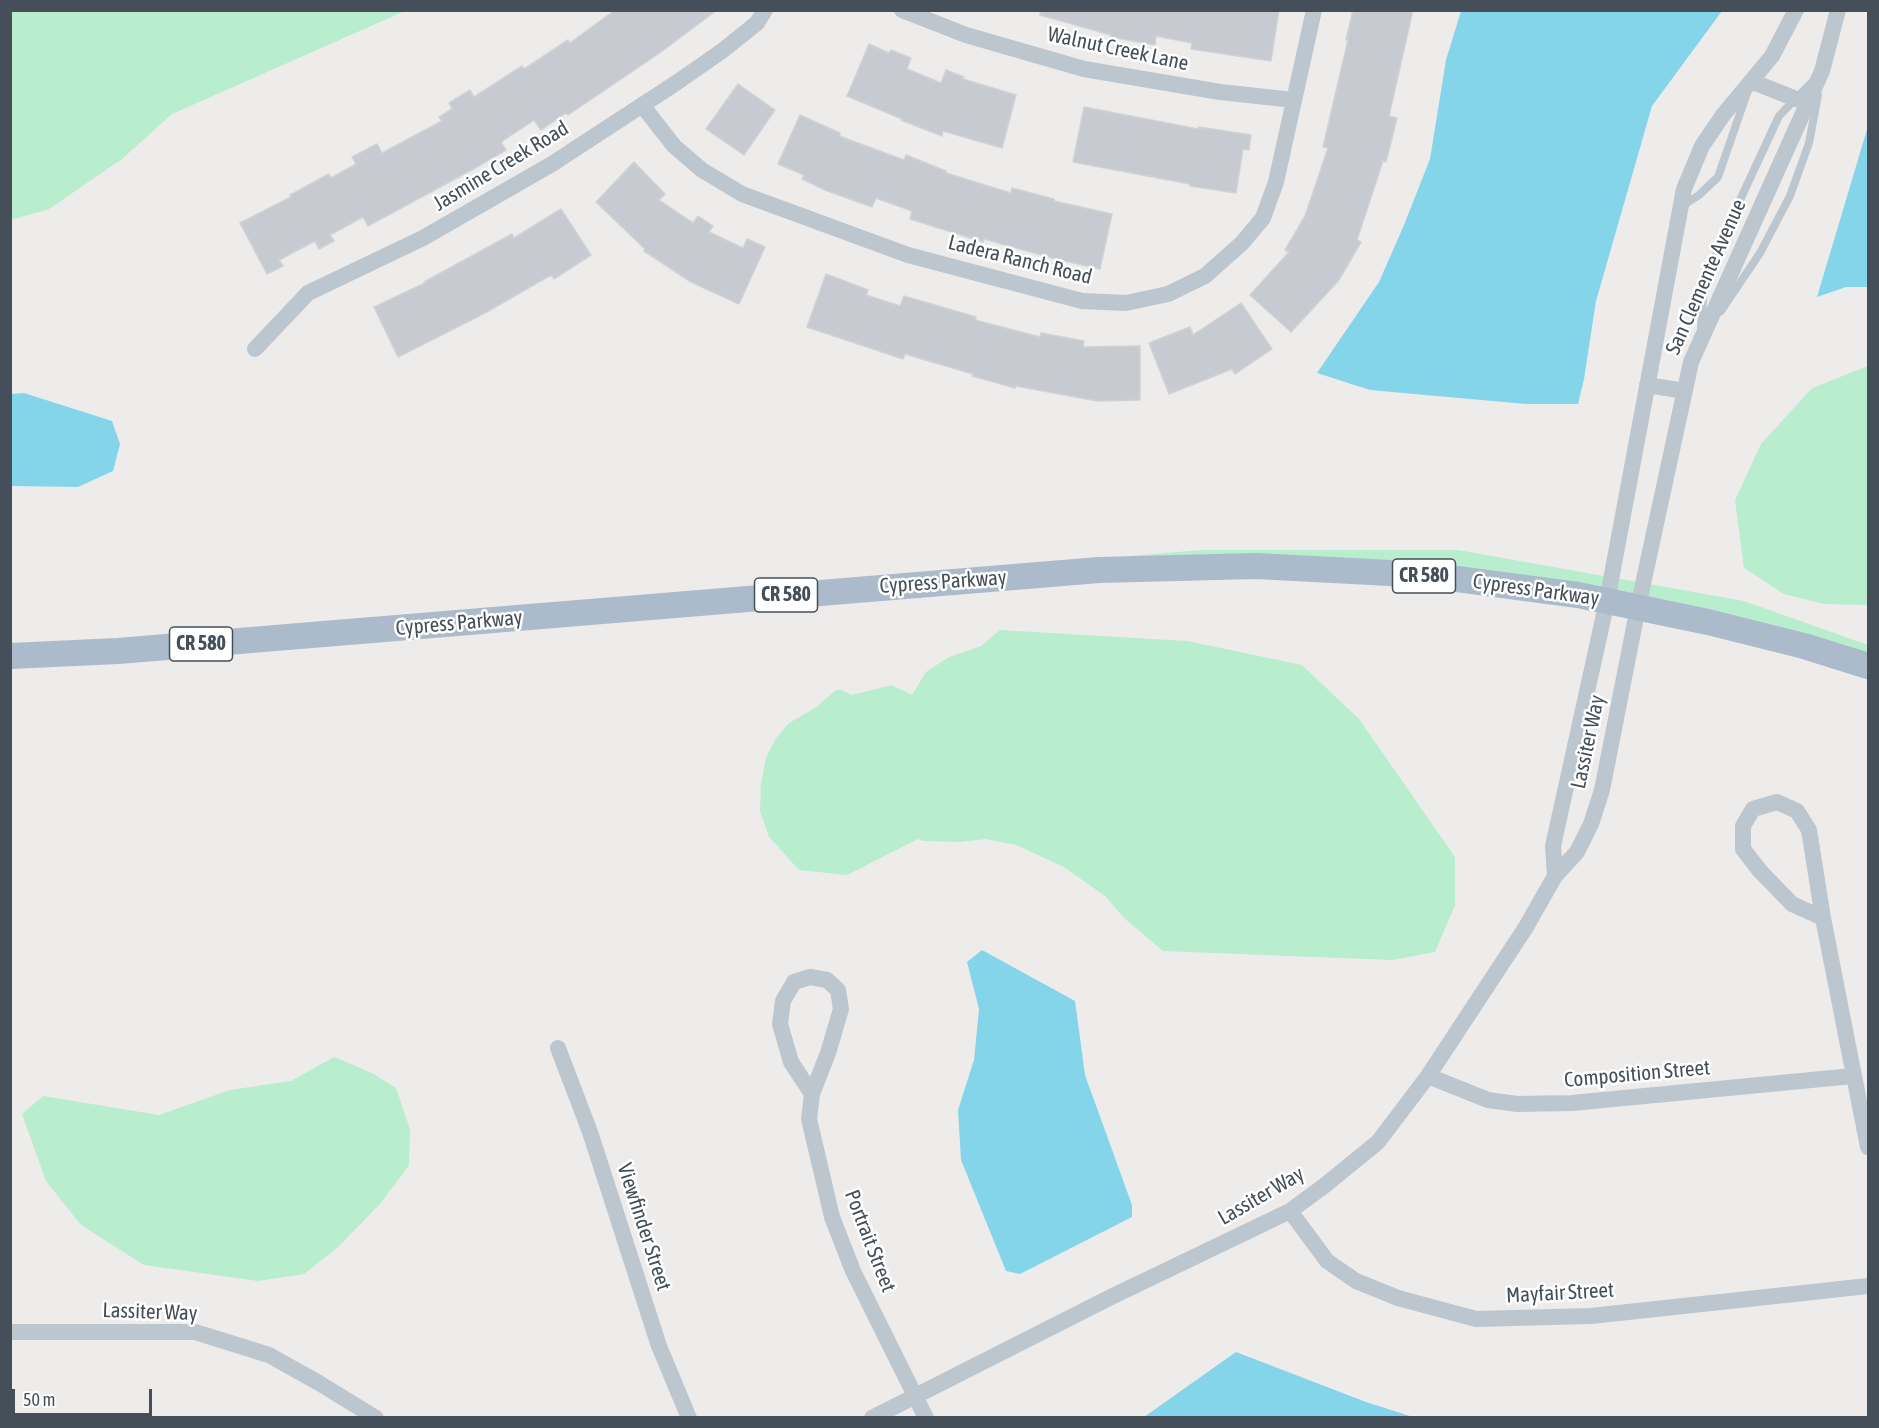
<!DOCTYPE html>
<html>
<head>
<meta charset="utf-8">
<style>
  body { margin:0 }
  #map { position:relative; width:1879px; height:1428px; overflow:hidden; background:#eeebeb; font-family:"Asap Condensed",sans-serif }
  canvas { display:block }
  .frame { position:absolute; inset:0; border:12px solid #444f59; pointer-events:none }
  .scale { position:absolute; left:12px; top:1389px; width:140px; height:27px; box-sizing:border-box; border:3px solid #444f59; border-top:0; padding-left:8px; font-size:18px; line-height:21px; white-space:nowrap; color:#444f59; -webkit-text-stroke:4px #fff; paint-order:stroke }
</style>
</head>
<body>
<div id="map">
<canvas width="1879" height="1428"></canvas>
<div class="frame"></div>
<div class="scale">50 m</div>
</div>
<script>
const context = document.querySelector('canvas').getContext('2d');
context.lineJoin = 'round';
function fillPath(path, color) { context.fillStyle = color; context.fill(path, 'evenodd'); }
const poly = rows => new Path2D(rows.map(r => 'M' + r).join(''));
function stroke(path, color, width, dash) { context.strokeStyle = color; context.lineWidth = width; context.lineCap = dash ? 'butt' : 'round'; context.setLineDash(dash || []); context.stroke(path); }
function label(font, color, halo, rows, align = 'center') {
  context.font = font + ' "Asap Condensed",sans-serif'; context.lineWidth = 5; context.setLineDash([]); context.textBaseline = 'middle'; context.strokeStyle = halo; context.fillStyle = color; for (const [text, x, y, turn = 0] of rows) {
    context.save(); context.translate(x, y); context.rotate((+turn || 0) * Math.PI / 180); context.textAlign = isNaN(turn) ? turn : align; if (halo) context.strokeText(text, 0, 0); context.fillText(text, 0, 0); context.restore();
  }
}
const green = poly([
  [11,10,405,10,405,11,172,114,122,159,49,209,11,220],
  [1868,366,1868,605,1824,604,1784,594,1744,568,1735,500,1761,444,1812,388],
  [1201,550,1458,550,1744,601,1868,645,1868,655,1646,597,1027,565],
  [1000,630,1187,641,1302,665,1359,719,1455,857,1455,905,1435,952,1392,960,1163,951,1124,918,1105,896,1064,867,1016,845,986,839,959,842,923,841,918,839,847,875,799,870,769,837,760,811,761,784,766,758,776,738,789,723,815,708,836,690,841,690,852,695,892,685,912,695,926,672,949,657,981,646],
  [334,1057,372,1073,396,1088,410,1129,409,1165,380,1204,338,1247,304,1274,258,1281,144,1265,81,1225,46,1181,22,1114,43,1096,159,1115,230,1090,291,1081]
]);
const water = poly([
  [1461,11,1722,11,1652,106,1596,301,1584,379,1578,404,1526,404,1370,390,1317,373,1379,282,1404,225,1430,159,1446,60],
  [1868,126,1868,287,1846,287,1817,297],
  [24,393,112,421,120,444,113,471,78,487,11,486,11,394],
  [982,950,1075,1001,1085,1075,1132,1205,1132,1217,1020,1274,1006,1271,961,1160,958,1110,974,1060,979,1009,967,962],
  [1236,1352,1366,1402,1413,1417,1144,1417]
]);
const building = poly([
  [615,10,717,10,661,52,568,115,566,113,541,130,534,120,501,142,506,150,477,167,368,226,363,217,330,235,334,241,319,249,315,241,279,260,283,266,267,274,240,223,291,197,290,195,329,174,331,178,356,164,352,157,377,144,382,153,442,121,439,117,452,109,449,103,470,90,474,97,522,66,524,69,568,40,570,43,615,10],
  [1040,10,1279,10,1271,61,1191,49,1192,43,1156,36,1155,45,1111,37,1111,35,1040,15,1040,10],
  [1353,10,1413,10,1389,116,1397,118,1386,162,1383,161,1357,240,1361,242,1339,280,1291,332,1250,295,1289,252,1285,250,1305,216,1328,148,1323,147,1348,40,1346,40,1353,10],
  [869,44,889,53,891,50,911,58,907,69,941,83,946,70,964,77,963,79,1016,95,1002,148,943,131,942,136,901,120,902,119,847,96,869,44],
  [738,84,775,110,744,155,706,129,738,84],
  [1084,107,1198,129,1199,127,1251,135,1249,150,1243,149,1236,193,1190,186,1190,184,1073,162,1084,107],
  [800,115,840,133,839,136,904,160,906,155,946,171,946,173,1011,193,1012,188,1054,199,1054,201,1112,214,1100,269,1052,258,984,239,983,242,910,219,912,211,876,198,872,207,825,190,802,179,804,175,778,164,800,115],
  [634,162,665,194,659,200,693,223,698,216,713,226,709,232,743,248,747,239,765,247,739,304,691,282,644,251,645,249,596,202,634,162],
  [561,209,591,255,554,279,551,275,485,313,398,357,374,307,425,283,424,282,512,234,514,238,561,209],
  [826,274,868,290,866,295,900,306,904,296,976,317,975,320,1040,337,1041,333,1084,341,1083,347,1140,346,1140,400,1097,401,1016,386,1015,388,972,376,973,374,905,354,903,359,807,327,826,274],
  [1241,303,1272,349,1235,374,1232,369,1169,394,1149,343,1190,327,1193,335,1241,303]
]);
const service = poly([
  [1681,207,1699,195,1718,177,1747,93],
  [1721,311,1760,253,1790,196,1809,143,1818,95],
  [1701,328,1704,288,1721,241,1779,116,1812,82]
]);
const minor = poly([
  [902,10,966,35,1084,69,1220,92,1294,100],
  [1751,81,1796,99],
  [642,105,674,146,702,170,742,194,908,255,1082,301,1126,303,1168,294,1205,276,1242,243,1263,218,1276,182,1314,10],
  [255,349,308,293,423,238,552,164,676,83,722,51,757,23,765,10],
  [1647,385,1685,391],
  [1555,876,1553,846,1607,601,1684,189,1702,146,1723,115,1772,56,1796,10],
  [1823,918,1792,904,1760,871,1743,849,1743,826,1753,809,1777,802,1797,811,1809,830,1823,918,1868,1147],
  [558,1048,590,1132,659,1346,689,1418],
  [1428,1076,1488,1100,1517,1104,1572,1103,1853,1076],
  [812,1094,791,1062,780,1024,783,1001,794,982,810,977,827,980,838,990,841,1009,828,1053,812,1094,809,1119,832,1217,853,1271,926,1418],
  [1290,1211,1327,1261,1356,1281,1398,1298,1476,1319,1591,1316,1868,1286],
  [10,1332,195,1332,269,1355,319,1383,376,1418],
  [872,1418,1111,1297,1290,1211,1324,1186,1378,1142,1428,1076,1526,927,1555,876,1577,852,1591,824,1602,790,1638,607,1691,362,1822,71,1838,10]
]);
const primary = poly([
  [10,656,118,651,1099,570,1256,566,1390,573,1457,579,1578,595,1708,622,1804,646,1868,666]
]);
const shields = [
  [1424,576,63],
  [786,595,63],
  [201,644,63]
];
const shieldNames = [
  ["CR 580",1424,576],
  ["CR 580",786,595],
  ["CR 580",201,644]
];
const streetNames = [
  ["Walnut Creek Lane",1118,49,12],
  ["Jasmine Creek Road",501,166,-31],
  ["Ladera Ranch Road",1020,260,14],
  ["San Clemente Avenue",1706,277,-66],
  ["Cypress Parkway",943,582,-4],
  ["Cypress Parkway",1536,590,8],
  ["Cypress Parkway",459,623,-5],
  ["Lassiter Way",1588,742,-78],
  ["Composition Street",1637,1074,-5],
  ["Lassiter Way",1261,1196,-30],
  ["Viewfinder Street",644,1227,72],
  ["Portrait Street",870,1241,69],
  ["Mayfair Street",1560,1293,-3],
  ["Lassiter Way",150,1312,2]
];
fillPath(green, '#b8edcd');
fillPath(water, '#85d5ea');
fillPath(building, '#c8cad1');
stroke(building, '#cfd2d7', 1.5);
stroke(service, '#bcc6ce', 8);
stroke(minor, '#bcc6ce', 16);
stroke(primary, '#abbbcb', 26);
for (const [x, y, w] of shields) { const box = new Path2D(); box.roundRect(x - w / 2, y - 17, w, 34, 4.5); context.fillStyle = '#fff'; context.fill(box); stroke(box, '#444f59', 1.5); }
label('bold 20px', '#444f59', null, shieldNames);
label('21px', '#444f59', '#fff', streetNames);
</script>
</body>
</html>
